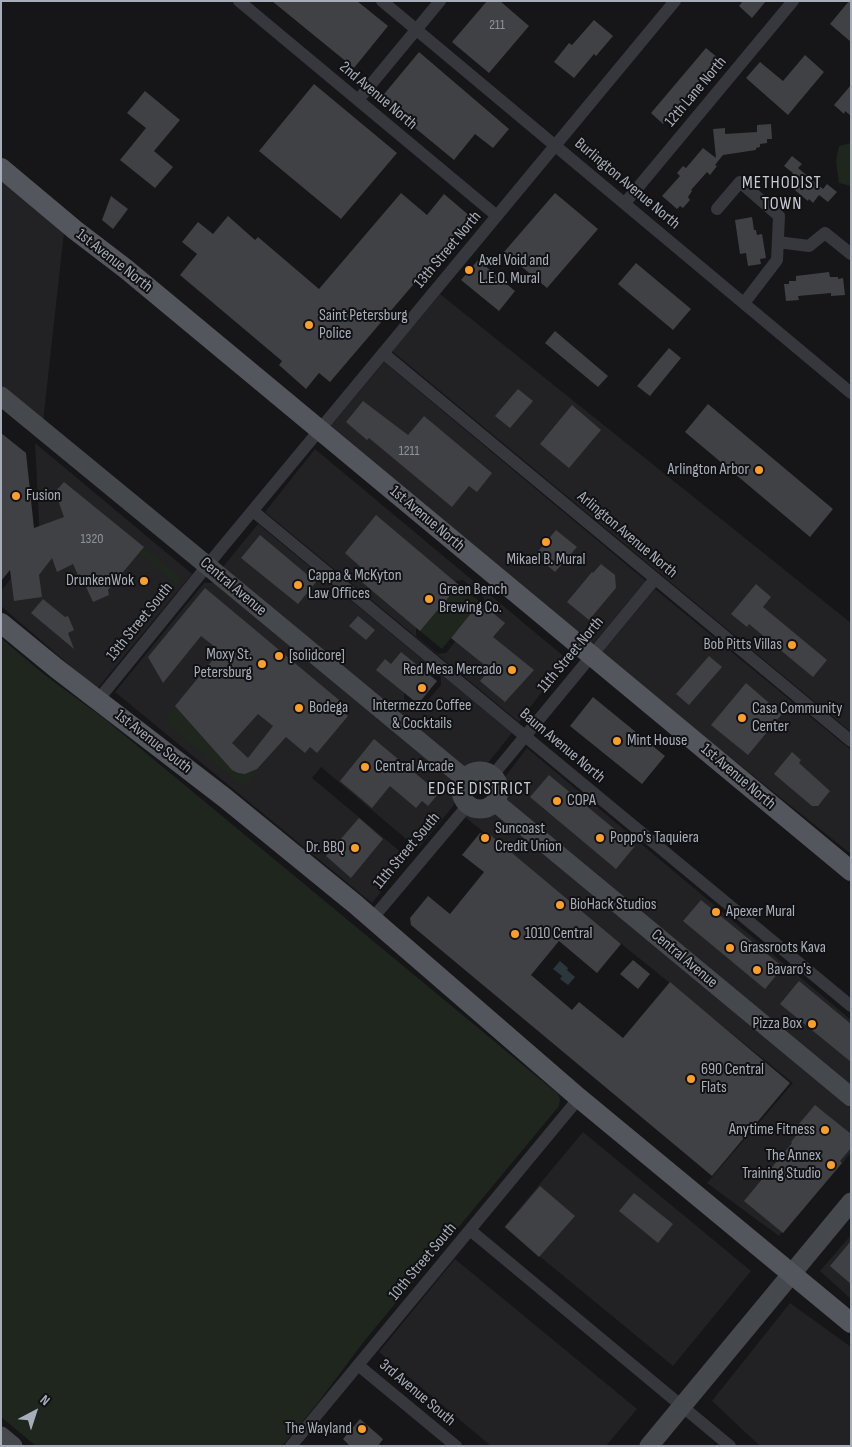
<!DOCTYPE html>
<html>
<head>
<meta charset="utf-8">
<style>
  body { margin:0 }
  #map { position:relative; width:852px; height:1447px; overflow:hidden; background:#161618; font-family:"Sofia Sans Condensed",sans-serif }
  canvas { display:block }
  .frame { position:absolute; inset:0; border:2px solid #a7aeb9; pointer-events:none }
  .north { position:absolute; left:10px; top:1387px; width:50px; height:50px; -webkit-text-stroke:4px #111113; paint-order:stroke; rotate:40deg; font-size:14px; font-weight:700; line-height:20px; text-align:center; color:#a7aeb9 }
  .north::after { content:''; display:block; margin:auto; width:18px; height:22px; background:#a7aeb9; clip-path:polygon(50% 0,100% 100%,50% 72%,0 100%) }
</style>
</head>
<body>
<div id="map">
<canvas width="852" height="1447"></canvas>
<div class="frame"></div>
<div class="north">N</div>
</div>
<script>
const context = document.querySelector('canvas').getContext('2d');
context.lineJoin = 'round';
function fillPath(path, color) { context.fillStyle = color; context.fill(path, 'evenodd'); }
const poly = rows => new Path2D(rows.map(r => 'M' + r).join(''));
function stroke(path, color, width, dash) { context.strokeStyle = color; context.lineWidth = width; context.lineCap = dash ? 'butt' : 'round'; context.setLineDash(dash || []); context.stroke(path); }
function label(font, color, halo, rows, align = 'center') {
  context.font = font + ' "Sofia Sans Condensed",sans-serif'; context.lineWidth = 4; context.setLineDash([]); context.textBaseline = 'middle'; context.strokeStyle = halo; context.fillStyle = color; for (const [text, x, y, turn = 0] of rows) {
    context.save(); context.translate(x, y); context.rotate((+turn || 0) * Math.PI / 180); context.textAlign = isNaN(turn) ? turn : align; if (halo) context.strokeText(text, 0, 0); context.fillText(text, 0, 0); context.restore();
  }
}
const built = poly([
  [1,181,64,232,43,422,1,388],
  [440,294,851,623,851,732,392,351],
  [384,362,646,581,591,646,329,428],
  [35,443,192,574,97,689,1,606,1,591,40,542],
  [315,449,567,659,519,722,265,512],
  [463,580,484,598,484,606,446,653,438,654,416,636,416,628,455,581],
  [258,524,512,733,487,764,475,764,463,768,222,568],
  [431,669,441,677,441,685,422,707,414,708,404,700,404,692,423,670],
  [204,583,216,583,455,781,453,793,454,805,418,849,321,767,312,778,408,858,372,903,115,692],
  [655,589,851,750,851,854,601,654],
  [527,748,851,1020,851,1086,503,799,506,789,504,778],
  [495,810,851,1109,851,1153,779,1236,707,1183,793,1083,465,817,467,814,478,817,487,815],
  [583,1132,751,1271,673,1366,504,1227],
  [851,1235,851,1299,820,1271],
  [455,1259,637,1409,606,1446,491,1446,379,1352],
  [790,1303,851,1347,851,1446,760,1446,712,1401]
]);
const green = poly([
  [851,143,851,186,839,183,836,161,839,146],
  [144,547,182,579,177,585,139,553],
  [459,585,480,602,442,649,420,631],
  [1,638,45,675,106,720,558,1094,560,1099,559,1106,365,1340,317,1404,282,1446,36,1446,1,1417],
  [175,706,231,769,238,773,245,774,257,769,258,771,244,787,170,727,166,718]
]);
const water = poly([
  [560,961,568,968,567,970,575,977,568,985,560,979,562,976,553,969]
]);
const building = poly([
  [272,1,357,1,388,26,354,68],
  [487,1,500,1,529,26,489,73,452,42],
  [743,1,766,1,752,18,739,6],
  [849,1,851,1,851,42,830,24],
  [594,20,613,36,596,56,594,54,574,78,554,62,569,43,572,45],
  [706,48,718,58,663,124,651,113],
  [419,52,509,129,493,148,475,134,454,160,380,99],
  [805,55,824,72,788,115,746,78,760,62,783,81],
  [314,84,397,153,341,219,259,151],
  [851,85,851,116,845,111,844,114,834,105],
  [145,91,180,120,154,151,173,167,155,188,120,160,146,128,127,113],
  [771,124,772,139,767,139,767,143,760,144,760,147,756,148,756,150,723,155,715,165,717,166,710,175,707,172,691,190,692,191,688,197,690,200,683,208,680,206,677,209,662,196,680,176,677,173,683,166,686,168,703,148,716,158,713,129,725,128,725,134,757,132,757,125],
  [792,156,802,164,798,168,823,189,827,184,837,192,828,202,819,195,813,203,809,199,808,201,785,182,793,173,784,166],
  [401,193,427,215,444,194,471,217,330,382,319,373,306,389,279,365,282,361,180,275,197,254,182,242,198,222,213,234,228,216,255,240,258,237,319,289],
  [555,193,598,229,547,288,504,252],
  [111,196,128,209,113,229,102,220],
  [752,217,754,230,756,230,757,235,762,234,766,258,760,259,761,264,748,266,746,253,740,254,735,220],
  [478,260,515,291,499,311,461,280],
  [636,263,691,309,673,330,618,284],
  [829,272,830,277,838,277,838,279,843,278,845,295,831,296,831,293,798,296,799,300,786,301,784,284,789,284,789,281,796,281,796,276],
  [555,331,608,376,598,387,545,343],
  [669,348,681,358,650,396,637,386],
  [518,389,533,401,510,428,495,416],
  [363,401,408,435,424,416,492,473,477,492,469,486,452,507,369,438,367,440,346,422],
  [708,404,833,509,810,537,685,432],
  [572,405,601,430,569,468,540,444],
  [1,433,26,453,34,528,64,517,55,492,64,482,144,547,108,590,109,595,93,602,80,574,78,575,73,564,57,572,52,558,39,575,42,597,14,601,10,570,1,581],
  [376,515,459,585,420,631,357,578,364,570,345,553],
  [556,530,577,547,555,572,535,555],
  [260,535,316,582,298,604,241,558],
  [601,564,615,575,616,588,589,620,567,602,592,572,593,573],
  [756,584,771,597,763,607,827,660,813,677,749,624,747,627,731,614],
  [205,588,345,705,340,710,348,716,317,753,310,747,305,753,286,737,257,769,245,774,238,773,232,770,175,706,220,651,201,636,163,683,148,657],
  [258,714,273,726,248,758,232,743],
  [43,599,65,617,68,616,74,630,68,633,74,649,31,613],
  [480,602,505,623,493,637,534,670,505,702,480,681,486,674,483,671,487,667,451,638],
  [358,616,375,630,366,640,349,626],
  [401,652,437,681,418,704,376,670,385,659,391,664],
  [709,656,722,667,689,705,676,694],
  [746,683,782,714,748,755,711,725],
  [593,697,665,756,642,784,570,726],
  [374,739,439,793,428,806,422,801,416,808,390,786,372,808,340,781],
  [792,752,801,760,799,763,830,791,818,806,812,806,774,774],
  [549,775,635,846,616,869,530,797],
  [359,818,383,839,351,878,326,856],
  [480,833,488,833,621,944,597,973,559,941,531,975,572,1010,579,1002,623,1038,670,982,790,1083,712,1176,411,925,410,918,428,896,450,914,484,872,462,855],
  [701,900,783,967,765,989,683,921],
  [633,960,650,974,638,989,620,974],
  [799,981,851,1024,851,1062,780,1004],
  [815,1105,851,1134,851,1148,840,1161,842,1163,783,1233,744,1201,792,1143,791,1142,802,1128,798,1125],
  [540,1186,575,1216,539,1257,505,1227],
  [634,1193,673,1224,658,1243,619,1211],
  [851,1241,851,1284,830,1266],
  [360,1419,383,1439,378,1446,350,1446,343,1439]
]);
const street = poly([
  [239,1,497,216],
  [382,1,851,393],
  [358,100,440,1],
  [625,203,793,1],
  [717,209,740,182,779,216,777,260,744,303],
  [778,242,809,246,825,233,851,254],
  [383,353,851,741],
  [253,511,851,1006],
  [98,700,220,550,675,1],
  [493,775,655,579],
  [372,919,468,805],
  [470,1230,730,1446],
  [358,1365,456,1446],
  [291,1446,579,1098]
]);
const secondary = poly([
  [1,396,192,553,464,778],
  '461 790a19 19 0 1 1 38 0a19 19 0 1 1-38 0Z',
  [495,802,851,1097],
  [1,1436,13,1446],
  [649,1446,851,1202]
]);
const primary = poly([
  [1,168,75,230,126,269,851,871],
  [1,623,56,668,225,798,355,904,579,1098,851,1323]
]);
const markers = [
  [469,270,5,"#fc9f2a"],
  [309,325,5,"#fc9f2a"],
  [759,470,5,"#fc9f2a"],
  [16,496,5,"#fc9f2a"],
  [546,542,5,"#fc9f2a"],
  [144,581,5,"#fc9f2a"],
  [298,585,5,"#fc9f2a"],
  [429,599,5,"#fc9f2a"],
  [792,645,5,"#fc9f2a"],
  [279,656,5,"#fc9f2a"],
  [262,664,5,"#fc9f2a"],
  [512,670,5,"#fc9f2a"],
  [422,688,5,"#fc9f2a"],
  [299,708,5,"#fc9f2a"],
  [742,718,5,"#fc9f2a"],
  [617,741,5,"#fc9f2a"],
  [365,767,5,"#fc9f2a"],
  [557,801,5,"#fc9f2a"],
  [485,838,5,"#fc9f2a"],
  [600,838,5,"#fc9f2a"],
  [355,848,5,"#fc9f2a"],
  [560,905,5,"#fc9f2a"],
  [716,912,5,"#fc9f2a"],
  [515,934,5,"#fc9f2a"],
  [730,948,5,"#fc9f2a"],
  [757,970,5,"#fc9f2a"],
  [812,1024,5,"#fc9f2a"],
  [691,1079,5,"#fc9f2a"],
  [825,1130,5,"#fc9f2a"],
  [831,1165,5,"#fc9f2a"],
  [362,1429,5,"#fc9f2a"]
];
const numberNames = [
  ["211",497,25],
  ["1211",409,451],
  ["1320",92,539]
];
const streetNames = [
  ["12th Lane North",696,92,-50],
  ["2nd Avenue North",378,96,40],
  ["Burlington Avenue North",627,184,40],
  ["13th Street North",448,250,-50],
  ["1st Avenue North",114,261,38],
  ["1st Avenue North",427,519,40],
  ["Arlington Avenue North",627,535,40],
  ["Central Avenue",233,587,40],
  ["13th Street South",140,622,-51],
  ["11th Street North",571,655,-50],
  ["1st Avenue South",153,742,38],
  ["Baum Avenue North",562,746,40],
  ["1st Avenue North",738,777,40],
  ["11th Street South",407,851,-50],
  ["Central Avenue",684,959,40],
  ["10th Street South",423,1262,-50],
  ["3rd Avenue South",417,1393,40]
];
const poiNames = [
  ["Axel Void and",479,261],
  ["L.E.O. Mural",479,279],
  ["Saint Petersburg",319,316],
  ["Police",319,334],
  ["Arlington Arbor",749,470,"right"],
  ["Fusion",26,496],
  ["Mikael B. Mural",546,560,"center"],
  ["Cappa & McKyton",308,576],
  ["Law Offices",308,594],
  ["DrunkenWok",134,581,"right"],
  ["Green Bench",439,590],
  ["Brewing Co.",439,608],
  ["Bob Pitts Villas",782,645,"right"],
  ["Moxy St.",252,655,"right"],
  ["Petersburg",252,673,"right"],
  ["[solidcore]",289,656],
  ["Red Mesa Mercado",502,670,"right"],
  ["Intermezzo Coffee",422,706,"center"],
  ["& Cocktails",422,724,"center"],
  ["Bodega",309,708],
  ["Casa Community",752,709],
  ["Center",752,727],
  ["Mint House",627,741],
  ["Central Arcade",375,767],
  ["COPA",567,801],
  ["Suncoast",495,829],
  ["Credit Union",495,847],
  ["Poppo's Taquiera",610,838],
  ["Dr. BBQ",345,848,"right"],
  ["BioHack Studios",570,905],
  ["Apexer Mural",726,912],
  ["1010 Central",525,934],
  ["Grassroots Kava",740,948],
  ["Bavaro's",767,970],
  ["Pizza Box",802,1024,"right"],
  ["690 Central",701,1070],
  ["Flats",701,1088],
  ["Anytime Fitness",815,1130,"right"],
  ["The Annex",821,1156,"right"],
  ["Training Studio",821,1174,"right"],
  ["The Wayland",352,1429,"right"]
];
const neighbourhoodNames = [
  ["METHODIST",782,183],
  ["TOWN",782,204],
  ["EDGE DISTRICT",480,789]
];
fillPath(built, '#222225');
fillPath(green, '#1e261e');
fillPath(water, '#2b373d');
fillPath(building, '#404145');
stroke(street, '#37383d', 12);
stroke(secondary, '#45484d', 19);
stroke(primary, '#53565c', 20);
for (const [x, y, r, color] of markers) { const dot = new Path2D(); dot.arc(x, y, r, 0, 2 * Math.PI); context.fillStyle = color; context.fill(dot); stroke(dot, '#111113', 2); }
label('14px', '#8d939c', null, numberNames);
label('16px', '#a7aeb9', '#111113', streetNames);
label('16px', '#a7aeb9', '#111113', poiNames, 'left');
context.letterSpacing = '1px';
label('18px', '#c8cdd5', '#111113', neighbourhoodNames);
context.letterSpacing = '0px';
</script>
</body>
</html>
